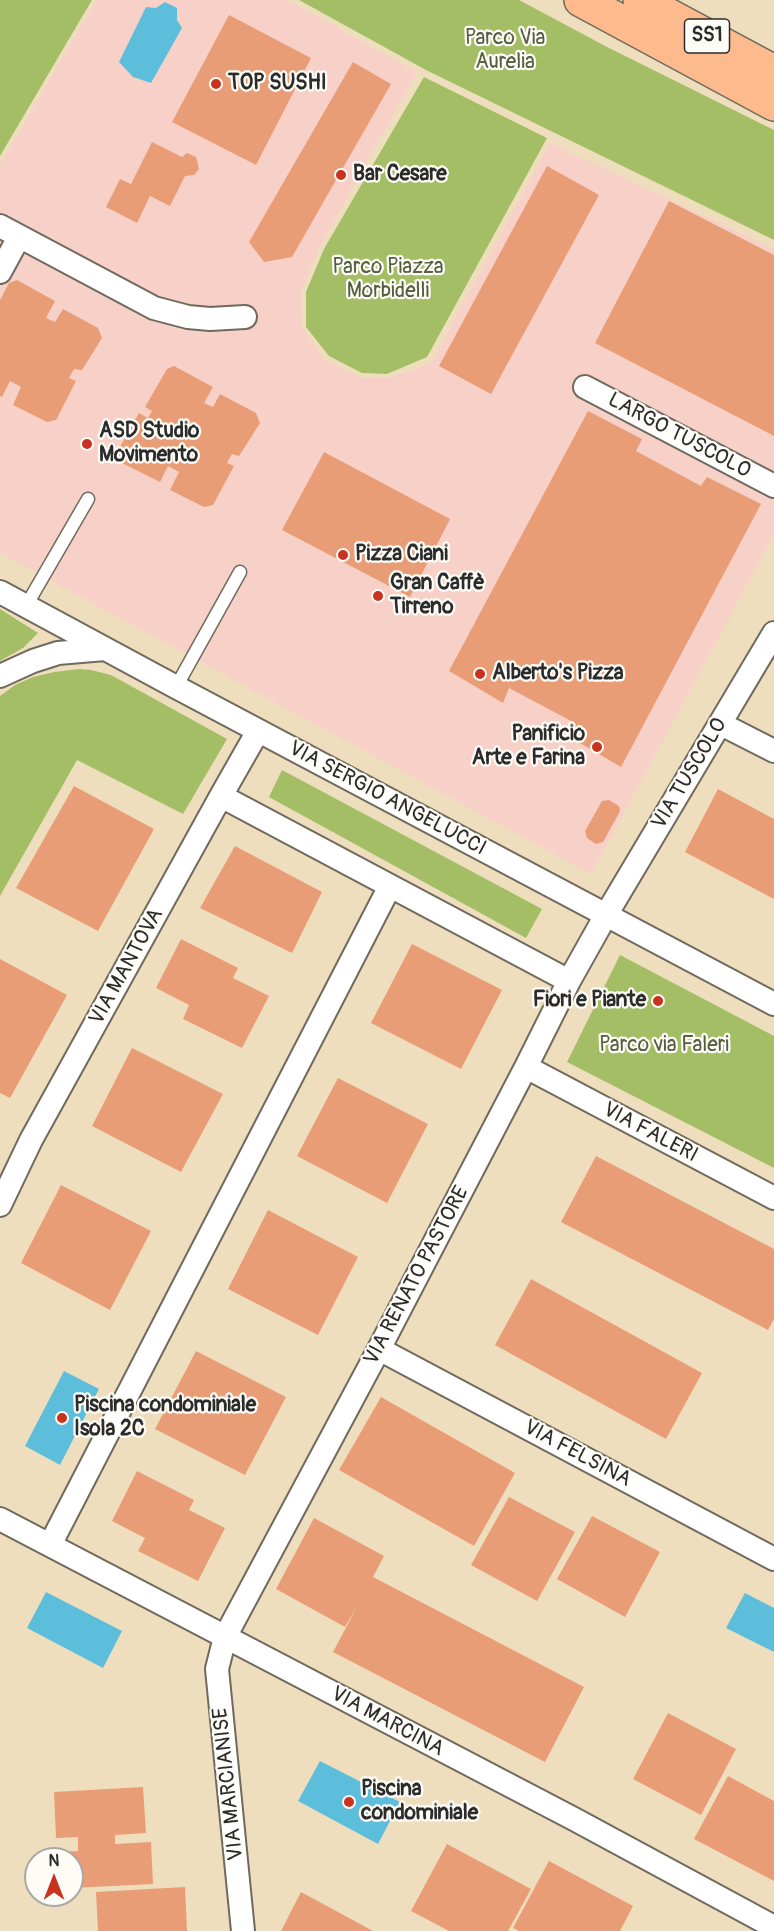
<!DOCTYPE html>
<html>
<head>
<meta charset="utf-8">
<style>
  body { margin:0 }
  #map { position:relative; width:774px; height:1931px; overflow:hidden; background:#efdebd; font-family:Pangolin,sans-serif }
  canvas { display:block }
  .north { position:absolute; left:24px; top:1847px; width:60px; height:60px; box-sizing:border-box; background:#fdfcf7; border:2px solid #a9a8a5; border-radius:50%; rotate:0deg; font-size:16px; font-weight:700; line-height:24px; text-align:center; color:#2b2b2b }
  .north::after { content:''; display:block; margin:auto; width:21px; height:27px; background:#c8321e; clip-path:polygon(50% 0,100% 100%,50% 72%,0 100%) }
</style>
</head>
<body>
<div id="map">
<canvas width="774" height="1931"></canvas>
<div class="north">N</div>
</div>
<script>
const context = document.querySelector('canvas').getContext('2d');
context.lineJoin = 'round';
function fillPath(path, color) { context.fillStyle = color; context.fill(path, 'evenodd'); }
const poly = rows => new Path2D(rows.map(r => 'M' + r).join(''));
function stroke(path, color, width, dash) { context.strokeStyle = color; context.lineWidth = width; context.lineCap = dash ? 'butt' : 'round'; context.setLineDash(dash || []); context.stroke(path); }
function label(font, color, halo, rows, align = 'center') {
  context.font = font + ' Pangolin,sans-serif'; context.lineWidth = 4.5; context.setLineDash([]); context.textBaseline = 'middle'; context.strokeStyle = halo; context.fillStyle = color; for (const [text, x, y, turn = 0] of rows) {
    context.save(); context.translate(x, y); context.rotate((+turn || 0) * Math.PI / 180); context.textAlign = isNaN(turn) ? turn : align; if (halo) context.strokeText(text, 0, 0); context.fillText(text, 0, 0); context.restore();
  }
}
const built = poly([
  [96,0,287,0,417,72,321,244,301,292,302,327,326,361,361,377,390,378,431,363,550,143,774,249,774,534,591,874,0,553,0,165]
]);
const green = poly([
  [0,0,92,0,0,156],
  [299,0,519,0,609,48,774,130,774,240,426,70],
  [424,77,547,138,427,357,387,374,362,373,329,356,306,327,306,292,324,249],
  [0,609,38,633,23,648,0,661],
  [79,669,91,670,111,675,227,739,183,814,77,760,0,896,0,696,15,685,33,677,54,672],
  [282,770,542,909,526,938,269,797],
  [620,955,774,1036,774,1168,567,1062]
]);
const water = poly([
  [165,2,177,8,177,20,182,28,151,83,133,77,119,62,146,7,156,8],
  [64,1371,99,1389,60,1465,25,1446],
  [46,1592,122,1631,103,1668,27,1628],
  [745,1593,774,1608,774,1652,726,1628],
  [320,1761,400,1802,378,1844,298,1801]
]);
const building = poly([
  [229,15,311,58,256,165,172,122],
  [353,62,391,84,292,257,264,262,249,242],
  [152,142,182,157,187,153,196,157,199,169,194,175,185,176,170,206,150,196,137,223,106,207,120,179,131,184],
  [547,166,599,195,491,394,439,366],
  [669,201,774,255,774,436,595,343],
  [17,280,55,301,46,318,55,322,63,309,98,328,102,338,82,370,74,369,69,378,76,381,56,420,47,422,13,405,21,387,10,381,2,397,0,396,0,300,9,283],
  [174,366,213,387,204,403,213,407,220,394,256,413,260,423,239,456,232,454,227,463,234,466,213,505,204,507,170,490,179,472,168,466,160,482,122,463,117,452,139,413,148,418,152,411,145,407,167,369],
  [588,411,642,439,636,451,701,486,707,477,761,504,621,767,568,736,575,723,509,688,503,703,449,671],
  [324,452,450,519,410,597,282,530],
  [74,786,154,829,98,931,16,888],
  [718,789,774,819,774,899,685,852],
  [609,800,619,806,620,811,603,842,596,844,587,838,585,831,602,801],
  [235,846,322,892,292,953,200,908],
  [181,939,238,968,233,978,269,996,242,1048,183,1019,189,1005,156,988],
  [412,944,502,990,461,1069,371,1023],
  [0,959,67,995,10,1098,0,1093],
  [132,1048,223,1094,181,1172,92,1126],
  [338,1078,428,1124,387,1203,297,1156],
  [596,1156,774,1249,774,1319,768,1330,561,1222],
  [61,1185,151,1231,110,1310,21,1263],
  [268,1210,358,1257,318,1335,228,1289],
  [531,1279,702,1373,666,1439,495,1345],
  [196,1351,286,1397,245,1475,155,1429],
  [381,1397,515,1473,474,1546,339,1470],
  [137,1471,194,1500,189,1510,225,1528,198,1581,138,1551,145,1538,112,1521],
  [509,1497,575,1532,537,1601,471,1565],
  [592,1516,660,1552,625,1617,557,1579],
  [314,1518,384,1556,373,1577,584,1687,545,1762,333,1652,358,1605,345,1627,276,1589],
  [668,1713,736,1749,701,1815,633,1779],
  [728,1776,774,1801,774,1881,694,1839],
  [143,1787,146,1833,115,1835,115,1844,151,1842,153,1884,72,1888,72,1859,58,1859,58,1852,78,1851,78,1837,56,1838,54,1792],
  [447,1844,531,1889,508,1931,449,1931,411,1911],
  [549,1861,633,1906,620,1931,519,1931,513,1928],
  [185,1887,187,1931,98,1931,96,1892],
  [301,1892,373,1931,281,1931]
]);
const service = poly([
  [26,606,88,499],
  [176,687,240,572]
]);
const minor = poly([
  [0,226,154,308,188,317,210,319,245,317],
  [0,272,19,237],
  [585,387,774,486],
  [0,592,176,687,774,1004],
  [0,676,33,661,58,653,105,649],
  [721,724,774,751],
  [221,796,569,981],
  [526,1067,774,1198],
  [0,1205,31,1140,221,796,258,731],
  [379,1349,774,1559],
  [0,1519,574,1819,774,1927],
  [50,1545,390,886],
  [243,1931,217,1669,225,1637,379,1349,526,1067,569,981,606,915,774,633]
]);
const primary = poly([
  [581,0,774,104],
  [640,0,774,72]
]);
const markers = [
  [216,84,6,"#c8321e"],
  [341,175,6,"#c8321e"],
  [87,444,6,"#c8321e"],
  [343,555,6,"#c8321e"],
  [378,596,6,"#c8321e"],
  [480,674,6,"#c8321e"],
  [597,747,6,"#c8321e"],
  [658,1001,6,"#c8321e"],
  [62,1418,6,"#c8321e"],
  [349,1802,6,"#c8321e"]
];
const shields = [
  [707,36,45]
];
const shieldNames = [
  ["SS1",707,36]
];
const parkNames = [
  ["Parco Via",505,39],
  ["Aurelia",505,63],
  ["Parco Piazza",388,268],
  ["Morbidelli",388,292],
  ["Parco via Faleri",664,1046]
];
const poiNames = [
  ["TOP SUSHI",228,84],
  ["Bar Cesare",353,175],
  ["ASD Studio",99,432],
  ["Movimento",99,456],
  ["Pizza Ciani",355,555],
  ["Gran Caffè",390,584],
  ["Tirreno",390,608],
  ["Alberto's Pizza",492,674],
  ["Panificio",585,735,"right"],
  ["Arte e Farina",585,759,"right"],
  ["Fiori e Piante",646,1001,"right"],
  ["Piscina condominiale",74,1406],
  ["Isola 2C",74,1430],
  ["Piscina",361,1790],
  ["condominiale",361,1814]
];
const streetNames = [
  ["LARGO TUSCOLO",679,436,28],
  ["VIA TUSCOLO",690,774,-59],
  ["VIA SERGIO ANGELUCCI",387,799,28],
  ["VIA MANTOVA",127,967,-61],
  ["VIA FALERI",650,1133,28],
  ["VIA RENATO PASTORE",417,1276,-62],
  ["VIA FELSINA",577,1454,28],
  ["VIA MARCINA",387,1722,28],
  ["VIA MARCIANISE",229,1784,-96]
];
fillPath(built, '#f7d1c8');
fillPath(green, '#a3be64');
fillPath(water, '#5dbedc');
fillPath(building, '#e99d76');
stroke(service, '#706a5e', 15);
stroke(minor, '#706a5e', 26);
stroke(primary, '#706a5e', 36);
stroke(service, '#fff', 12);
stroke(minor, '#fff', 22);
stroke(primary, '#fcba8d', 33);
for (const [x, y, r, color] of markers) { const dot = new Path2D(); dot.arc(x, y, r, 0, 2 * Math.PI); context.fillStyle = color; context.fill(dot); stroke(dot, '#fdfcf7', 2); }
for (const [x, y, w] of shields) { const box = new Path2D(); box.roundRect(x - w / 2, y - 17, w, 34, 4.5); context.fillStyle = '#fdfcf7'; context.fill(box); stroke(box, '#2b2b2b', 1.5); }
label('bold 20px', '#2b2b2b', null, shieldNames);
label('21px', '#555e3f', '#fdfcf7', parkNames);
label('bold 21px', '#2b2b2b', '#fdfcf7', poiNames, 'left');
label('21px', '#2b2b2b', '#fdfcf7', streetNames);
</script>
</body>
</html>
